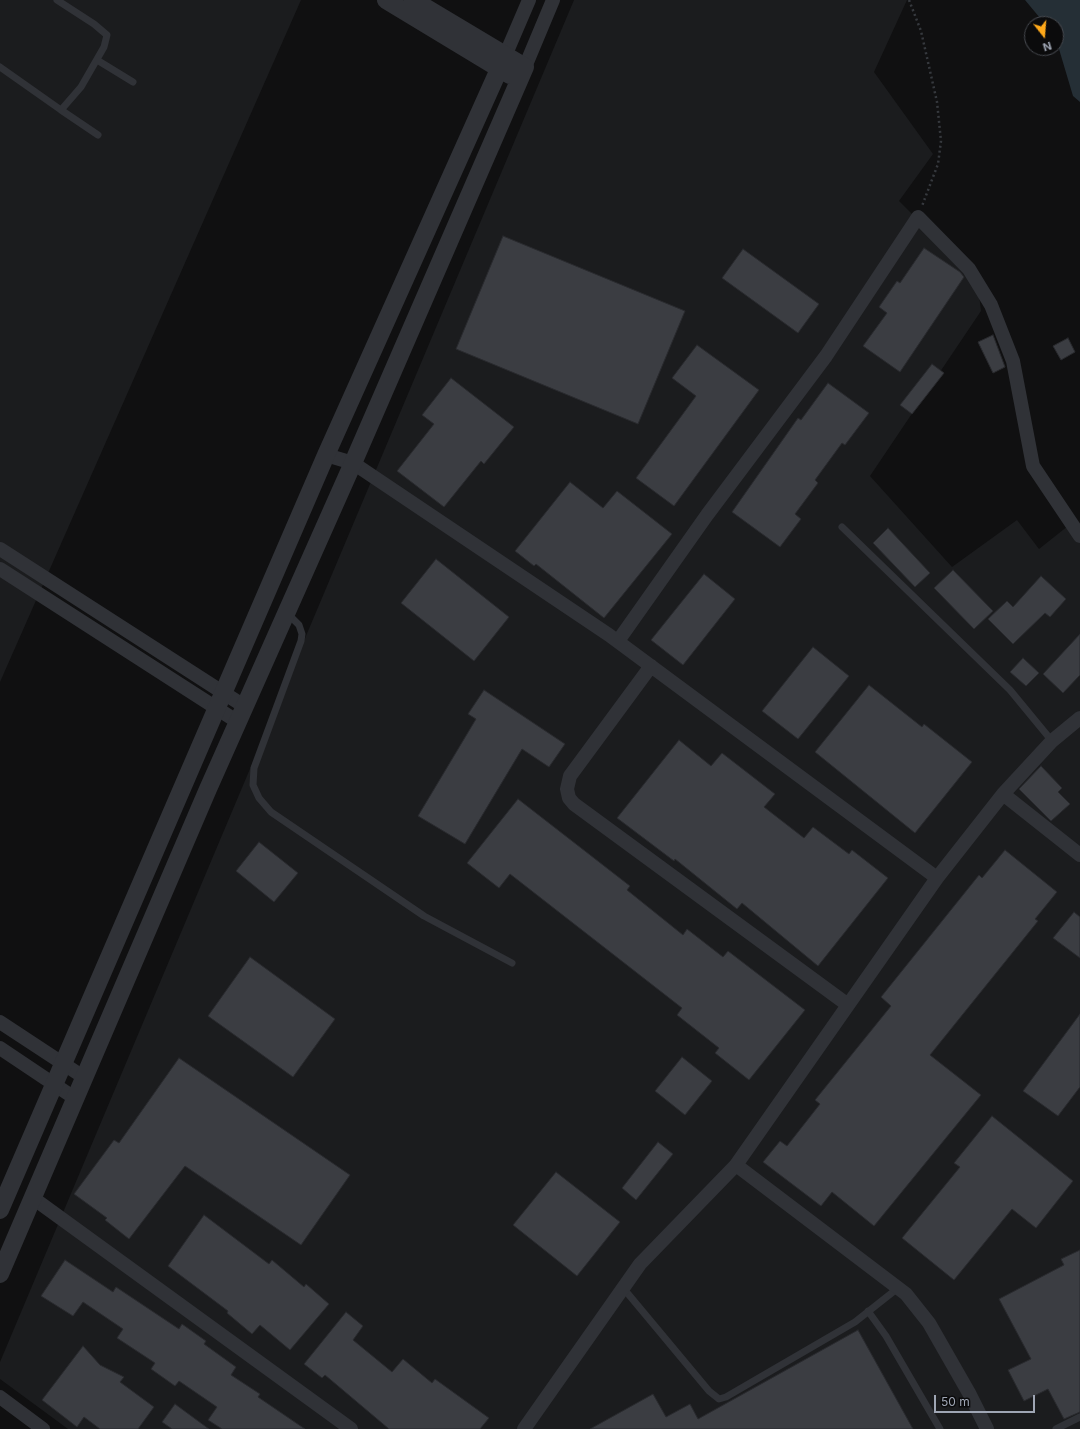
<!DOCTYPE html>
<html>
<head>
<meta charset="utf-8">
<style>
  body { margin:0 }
  #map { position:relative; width:1080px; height:1429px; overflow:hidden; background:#101011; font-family:Inter,sans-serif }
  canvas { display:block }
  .north { position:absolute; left:1024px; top:16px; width:40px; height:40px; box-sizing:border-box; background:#0b0b0c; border:1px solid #46494f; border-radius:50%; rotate:163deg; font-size:11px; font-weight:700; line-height:16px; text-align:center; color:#9fa6b4 }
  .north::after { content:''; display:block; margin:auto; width:14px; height:18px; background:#ffa91a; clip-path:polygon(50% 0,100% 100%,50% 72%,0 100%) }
  .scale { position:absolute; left:934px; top:1395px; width:101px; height:18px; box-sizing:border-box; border:2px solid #9fa6b4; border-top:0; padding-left:5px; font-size:12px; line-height:14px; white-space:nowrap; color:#9fa6b4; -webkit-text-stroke:3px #0b0b0c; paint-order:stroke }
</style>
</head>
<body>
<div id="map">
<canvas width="1080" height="1429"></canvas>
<div class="north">N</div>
<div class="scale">50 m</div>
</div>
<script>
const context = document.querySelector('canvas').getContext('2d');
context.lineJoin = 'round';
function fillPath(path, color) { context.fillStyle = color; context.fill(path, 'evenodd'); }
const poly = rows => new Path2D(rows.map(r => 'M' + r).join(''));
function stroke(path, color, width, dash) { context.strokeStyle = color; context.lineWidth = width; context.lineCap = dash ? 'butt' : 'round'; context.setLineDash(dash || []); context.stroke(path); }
const built = poly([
  [0,0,301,0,0,682],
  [574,0,907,0,874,72,933,154,899,201,977,279,981,311,870,476,952,567,1017,520,1039,549,1073,522,1080,531,1080,1429,68,1429,0,1379,0,1362]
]);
const water = poly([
  [1025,0,1080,0,1080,102,1073,96,1056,39,1056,24,1045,24]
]);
const building = poly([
  [503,236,685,311,638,424,456,349,503,236],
  [924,248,960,272,964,277,900,372,863,346,887,313,879,307,897,281,900,283,924,248],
  [743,249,819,304,798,333,722,278,743,249],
  [993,335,1005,367,993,373,978,342,993,335],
  [1068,338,1075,352,1061,360,1053,346,1068,338],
  [697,345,759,390,674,506,636,478,696,396,672,378,697,345],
  [932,364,944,373,912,414,900,405,932,364],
  [451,378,514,427,484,464,481,461,444,507,397,471,434,424,422,415,451,378],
  [828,383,869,413,845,445,842,443,815,480,818,483,795,514,801,519,780,547,732,512,798,418,801,420,828,383],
  [570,482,603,508,617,491,672,534,604,618,536,564,534,566,515,551,570,482],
  [888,528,930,573,915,587,873,543,888,528],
  [436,559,509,617,474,661,401,603,436,559],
  [953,570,993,611,974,629,934,588,953,570],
  [704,574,735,599,683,665,651,640,704,574],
  [1041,576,1066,599,1050,617,1045,613,1013,644,988,619,1007,601,1013,607,1041,576],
  [1080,634,1080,675,1063,693,1043,674,1080,634],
  [813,647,849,676,798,739,762,711,813,647],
  [1023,658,1039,673,1026,686,1010,672,1023,658],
  [869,685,922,727,924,724,972,762,915,833,815,752,869,685],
  [484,690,565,744,549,767,522,749,465,844,418,816,476,719,468,714,484,690],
  [679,740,711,766,722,753,775,794,764,807,804,838,813,827,849,854,852,850,888,878,818,966,742,903,737,909,675,859,674,861,617,818,679,740],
  [1041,766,1062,788,1058,792,1070,804,1051,821,1019,789,1041,766],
  [518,799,630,886,627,890,683,935,687,929,723,957,728,951,805,1010,749,1080,715,1053,719,1048,677,1015,682,1008,510,874,499,888,467,863,518,799],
  [259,842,298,873,274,902,236,871,259,842],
  [1005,850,1057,892,1035,919,1038,921,930,1055,981,1095,874,1226,832,1192,821,1206,763,1162,780,1141,787,1146,820,1104,815,1100,891,1006,881,997,979,875,982,878,1005,850],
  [1074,912,1080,917,1080,958,1053,938,1074,912],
  [250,957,335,1019,293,1077,208,1016,250,957],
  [1080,1014,1080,1087,1058,1116,1023,1091,1080,1014],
  [682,1057,712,1081,685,1115,655,1091,682,1057],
  [179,1058,350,1175,301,1245,185,1166,129,1239,105,1220,107,1218,74,1194,114,1140,119,1143,179,1058],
  [992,1116,1073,1181,1036,1228,1012,1209,954,1280,902,1238,960,1167,954,1163,992,1116],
  [658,1142,673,1154,636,1200,622,1188,658,1142],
  [556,1172,620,1222,577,1276,513,1225,556,1172],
  [204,1215,269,1264,272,1260,304,1287,306,1284,329,1304,290,1350,260,1325,252,1334,227,1313,228,1311,168,1266,204,1215],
  [1080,1250,1080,1412,1064,1419,1048,1389,1024,1401,1008,1370,1031,1359,999,1299,1064,1265,1061,1259,1080,1250],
  [65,1260,113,1292,116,1287,179,1329,182,1324,206,1341,204,1344,236,1367,231,1375,260,1394,258,1397,305,1429,222,1429,208,1420,217,1407,179,1381,175,1386,151,1369,155,1363,117,1338,123,1329,83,1302,73,1316,41,1296,65,1260],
  [346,1312,363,1326,353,1340,392,1372,403,1359,432,1383,435,1379,489,1418,480,1429,389,1429,325,1375,322,1378,304,1364,346,1312],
  [858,1330,913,1429,590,1429,653,1394,666,1417,690,1404,698,1419,858,1330],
  [83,1346,100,1365,124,1377,120,1382,154,1407,138,1429,100,1429,84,1417,77,1427,42,1400,83,1346],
  [175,1404,209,1429,172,1429,162,1422,175,1404]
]);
const path = poly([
  [909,0,921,31,937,102,941,141,938,164,922,206]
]);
const service = poly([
  [97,60,133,82],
  [0,67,61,110,81,87,104,47,107,35,94,24,57,0],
  [61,110,98,135],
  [842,527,1010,690,1052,741],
  [288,614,299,625,302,634,301,641,254,768,253,785,259,798,271,812,424,916,512,963],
  [624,1289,709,1391,719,1399,726,1397,855,1322,898,1288],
  [868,1311,886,1336,940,1429],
  [1056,1429,1080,1417]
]);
const minor = poly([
  [505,56,529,0],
  [525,67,553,0],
  [326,455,353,463,609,635,937,878],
  [0,549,244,706],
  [0,569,238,722],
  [618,641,707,515,826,356,918,217,969,269,991,305,1013,361,1033,466,1080,536],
  [651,666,570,776,567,789,569,798,574,804,848,1005],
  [1003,794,1080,855],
  [0,1022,85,1078],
  [0,1048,76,1099],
  [736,1165,906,1294,929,1323,969,1393,987,1429],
  [33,1198,351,1429],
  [0,1397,43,1429],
  [524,1429,640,1264,736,1165,937,878,1003,794,1052,741,1080,718]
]);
const tertiary = poly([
  [386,0,510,75],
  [0,1210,326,455,505,56],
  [0,1274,208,789,353,463,525,67,413,0]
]);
fillPath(built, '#1b1c1e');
fillPath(water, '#252f36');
fillPath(building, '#3b3d42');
stroke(building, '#292a2e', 1);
stroke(path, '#36393e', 2.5, [2, 3]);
stroke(service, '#303237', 7);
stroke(minor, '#303237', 14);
stroke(tertiary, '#303237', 18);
</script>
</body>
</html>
